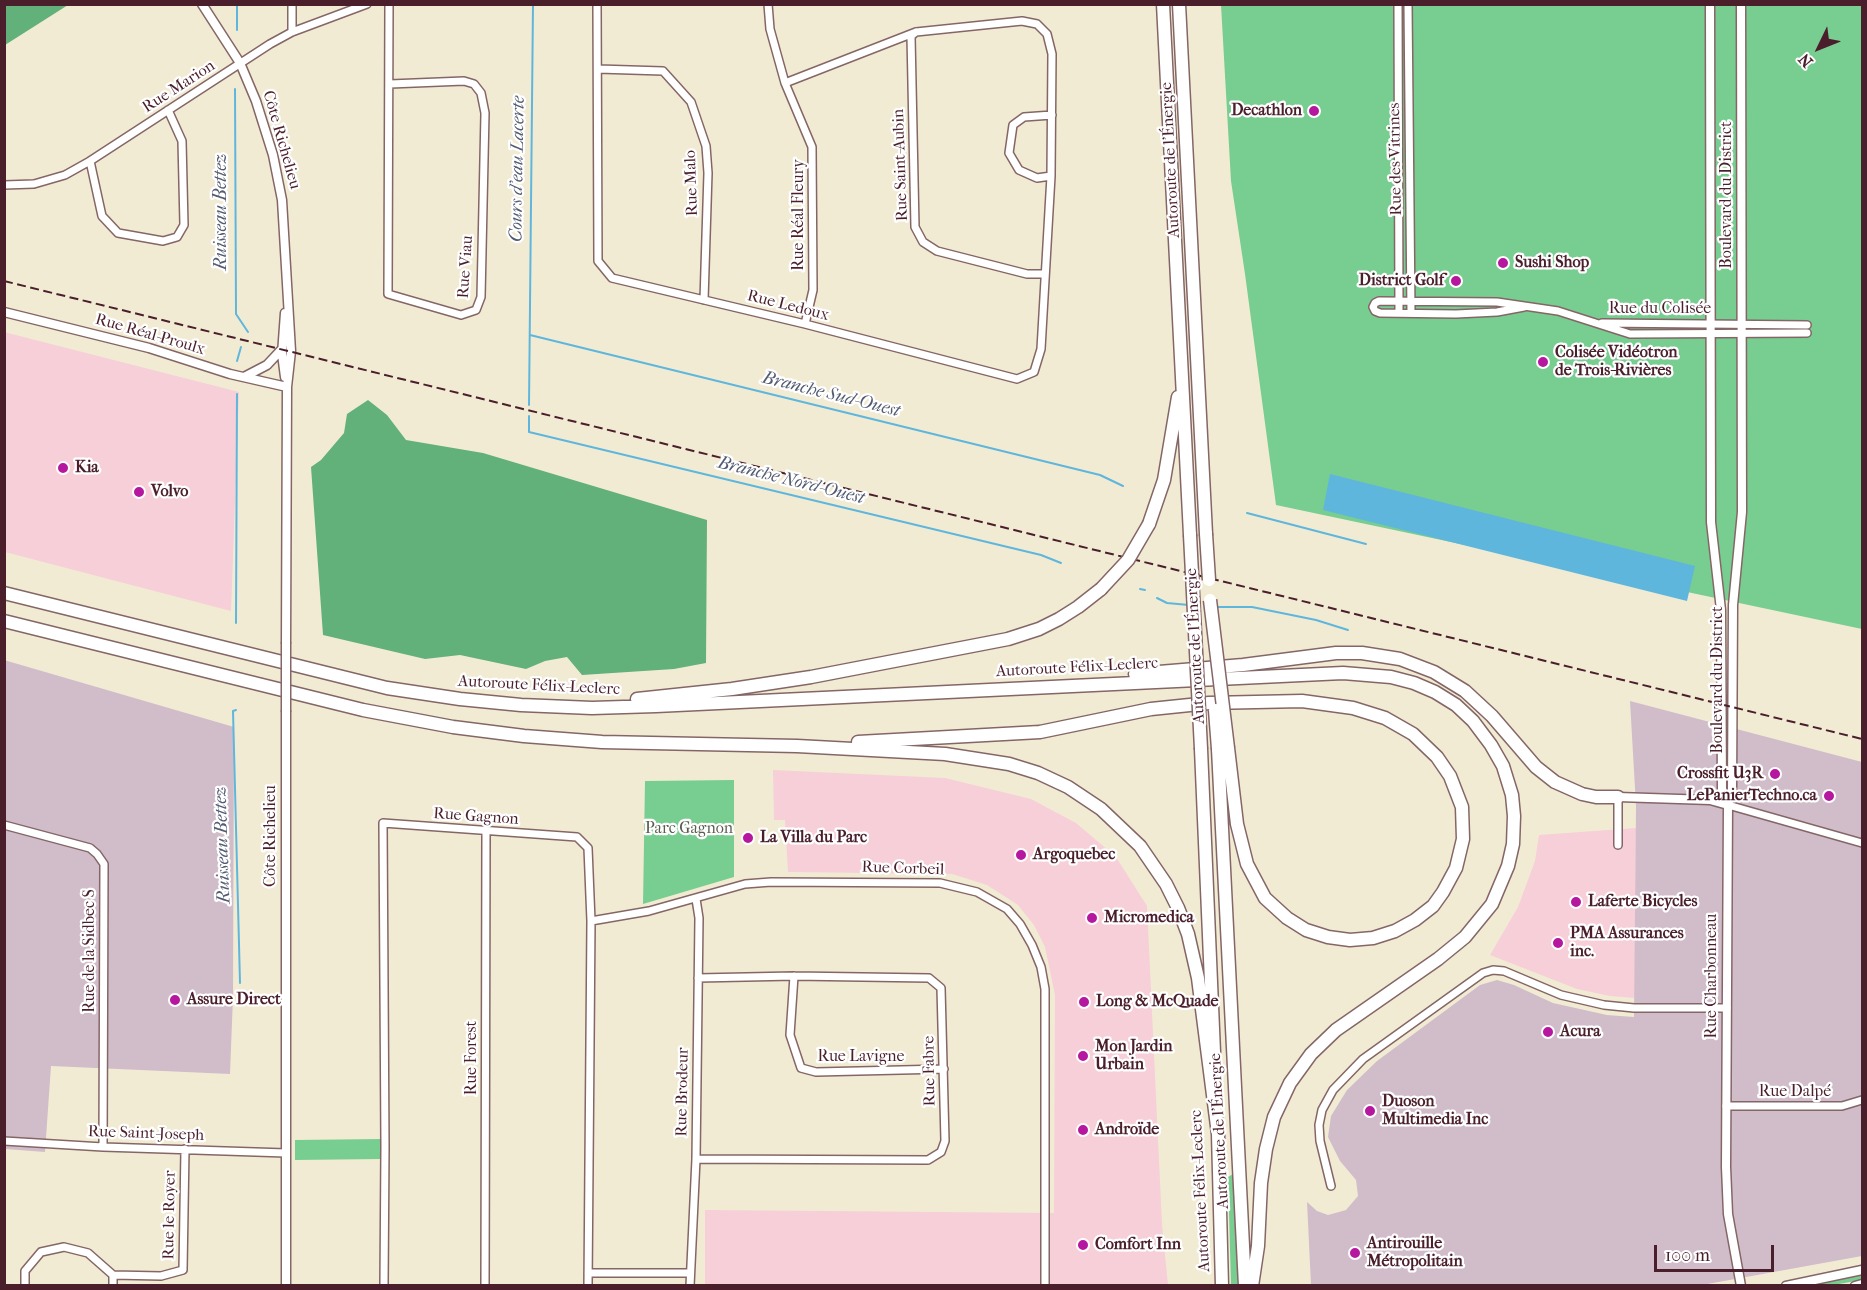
<!DOCTYPE html>
<html>
<head>
<meta charset="utf-8">
<style>
  body { margin:0 }
  #map { position:relative; width:1867px; height:1290px; overflow:hidden; background:#f2ebd4; font-family:"IM FELL French Canon",serif }
  canvas { display:block }
  .frame { position:absolute; inset:0; border:6px solid #4a1f2b; pointer-events:none }
  .north { position:absolute; left:1789px; top:18px; width:60px; height:60px; -webkit-text-stroke:4px #fff; paint-order:stroke; rotate:227deg; font-size:16px; font-weight:700; line-height:24px; text-align:center; color:#4a1f2b }
  .north::after { content:''; display:block; margin:auto; width:21px; height:27px; background:#4a1f2b; clip-path:polygon(50% 0,100% 100%,50% 72%,0 100%) }
  .scale { position:absolute; left:1654px; top:1245px; width:120px; height:27px; box-sizing:border-box; border:3px solid #4a1f2b; border-top:0; padding-left:8px; font-size:18px; line-height:21px; white-space:nowrap; color:#4a1f2b; -webkit-text-stroke:4px #fff; paint-order:stroke }
</style>
</head>
<body>
<div id="map">
<canvas width="1867" height="1290"></canvas>
<div class="frame"></div>
<div class="north">N</div>
<div class="scale">100 m</div>
</div>
<script>
const context = document.querySelector('canvas').getContext('2d');
context.lineJoin = 'round';
function fillPath(path, color) { context.fillStyle = color; context.fill(path, 'evenodd'); }
const poly = rows => new Path2D(rows.map(r => 'M' + r).join(''));
function stroke(path, color, width, dash) { context.strokeStyle = color; context.lineWidth = width; context.lineCap = dash ? 'butt' : 'round'; context.setLineDash(dash || []); context.stroke(path); }
function label(font, color, halo, rows, align = 'center') {
  context.font = font + ' "IM FELL French Canon",serif'; context.lineWidth = 4.5; context.setLineDash([]); context.textBaseline = 'middle'; context.strokeStyle = halo; context.fillStyle = color; for (const [text, x, y, turn = 0] of rows) {
    context.save(); context.translate(x, y); context.rotate((+turn || 0) * Math.PI / 180); context.textAlign = isNaN(turn) ? turn : align; if (halo) context.strokeText(text, 0, 0); context.fillText(text, 0, 0); context.restore();
  }
}
const built = poly([
  [4,332,239,392,231,611,5,552],
  [773,770,945,778,1031,799,1076,823,1116,857,1147,906,1162,1224,1168,1285,705,1285,705,1210,1054,1213,1055,995,1045,947,1034,925,1018,905,987,885,952,874,788,872,785,820,774,820],
  [1636,828,1635,998,1610,996,1577,989,1490,955,1518,907,1535,861,1539,835]
]);
const industrial = poly([
  [4,660,234,727,233,997,230,1074,51,1066,45,1152,5,1149],
  [1630,701,1862,762,1862,1256,1702,1285,1311,1285,1307,1202,1317,1211,1328,1215,1346,1210,1358,1196,1356,1180,1340,1161,1328,1137,1331,1116,1347,1090,1377,1061,1480,985,1497,980,1514,985,1553,1003,1607,1015,1634,1017,1636,806]
]);
const green = poly([
  [1221,5,1862,5,1862,629,1276,505,1245,274,1231,181],
  [734,780,734,877,643,904,645,781],
  [381,1139,381,1159,295,1160,295,1140],
  [1233,1174,1238,1285,1238,1286,1231,1285,1228,1177],
  [1862,1274,1862,1280,1833,1285,1808,1286]
]);
const forest = poly([
  [5,4,68,4,68,5,5,45],
  [368,400,387,415,406,440,483,453,707,520,706,663,674,669,582,675,567,657,545,661,526,669,460,655,425,659,323,635,311,467,321,460,344,433,347,414]
]);
const water = poly([
  [1330,474,1695,566,1687,601,1323,510]
]);
const stream = poly([
  [237,30,237,4],
  [235,89,236,314,248,332],
  [530,335,1100,475,1123,486],
  [237,361,241,347],
  [529,405,533,4],
  [529,416,529,432,1041,555,1061,563],
  [1247,513,1366,544],
  [1140,589,1145,590],
  [1157,598,1167,603,1189,605],
  [1216,607,1252,607,1316,620,1348,630],
  [236,623,237,394],
  [236,710,233,711,240,983]
]);
const minor = poly([
  [389,4,388,294,461,315,476,310,481,297,485,113,481,93,474,84,464,81,390,84],
  [597,4,598,261,612,278,805,324,1017,379,1034,372,1041,349,1051,176,1052,54,1047,34,1037,24,1022,21,916,32,785,83],
  [768,4,770,29,785,83,812,147,813,290,805,324],
  [1398,4,1399,313],
  [1408,4,1411,313],
  [292,32,292,4],
  [916,32,911,36,915,227,923,242,937,251,1027,274,1045,274],
  [598,69,663,71,691,102,706,146,708,173,704,300],
  [90,161,102,216,118,233,163,241,177,237,184,225,182,141,168,110],
  [1051,176,1037,178,1019,170,1009,153,1013,125,1024,117,1052,115],
  [4,185,34,184,65,175,90,161,270,44,292,32,367,4],
  [1524,307,1497,312,1456,314,1380,313,1375,311,1373,307,1375,303,1379,301,1497,302,1558,311,1630,334,1807,333],
  [1602,323,1807,325],
  [1618,797,1618,845],
  [1728,805,1862,843],
  [4,825,90,848,97,854,104,864,103,1147],
  [591,921,649,911,745,884,771,882,940,883,977,892,1007,909,1020,924,1032,945,1041,967,1045,989,1045,1286],
  [794,976,790,1035,801,1068,816,1072,944,1069],
  [1726,1106,1842,1106,1862,1100],
  [4,1141,103,1147,286,1153],
  [696,1159,928,1160,941,1152,945,1141,941,988,929,978,794,976,698,978],
  [1331,1186,1320,1141,1319,1125,1322,1110,1333,1090,1363,1059,1483,973,1493,970,1504,971,1561,995,1604,1005,1634,1008,1727,1008],
  [588,1273,690,1273],
  [113,1275,113,1286],
  [25,1286,25,1271,41,1252,64,1247,88,1253,113,1275,161,1276,183,1270,185,1149],
  [384,1286,385,1147,383,823,577,837,588,848,591,921,588,1286],
  [485,1286,486,832],
  [690,1286,696,1159,699,918,696,899]
]);
const tertiary = poly([
  [202,4,240,63,256,101,273,155,282,200,291,351,287,387,286,642],
  [1710,4,1711,522,1721,610,1722,789,1728,805],
  [4,312,149,348,230,374,287,387],
  [285,313,282,354,285,377],
  [244,377,267,365,282,349],
  [1618,797,1710,800,1728,805],
  [286,1286,286,712],
  [1741,1286,1728,1214,1726,1167,1728,805,1732,790,1733,605,1742,512,1741,4],
  [1786,1286,1862,1270],
  [1855,1286,1862,1284]
]);
const motorway = poly([
  [1163,4,1190,535],
  [1179,4,1206,534],
  [1149,524,1164,480,1178,397],
  [4,593,387,688,460,699,521,705,592,708,656,706,1343,673,1391,677,1414,683,1435,692,1456,705,1473,721,1491,745,1503,766,1512,795,1514,816,1513,844,1508,866,1492,904,1465,937,1438,959,1336,1030,1311,1054,1290,1083,1274,1117,1266,1149,1261,1183,1258,1246,1252,1286],
  [4,621,363,710,453,727,524,736,602,742,797,746,945,754,1009,764,1038,773,1068,787,1101,809,1140,846,1166,884,1178,908,1188,934,1198,978,1218,1134,1222,1286],
  [1135,674,1243,665,1336,653,1362,653,1400,659,1434,672,1465,691,1492,716,1536,767,1555,782,1582,794,1596,797,1618,797],
  [637,699,732,689,811,677,1008,639,1039,629,1059,619,1078,607,1101,589],
  [858,742,1040,732,1151,709,1209,703,1302,701,1353,708,1385,718,1413,734,1437,757,1450,776,1462,807,1463,839,1456,868,1443,892,1433,906,1415,920,1395,931,1373,938,1350,940,1328,937,1306,930,1287,918,1265,898,1247,864,1237,824,1228,748],
  [1201,749,1214,1052],
  [1218,749,1245,1286]
]);
const rail = poly([
  [4,281,1862,739]
]);
const tertiaryBridge = poly([
  [286,712,286,642]
]);
const motorwayBridge = poly([
  [1206,534,1209,580],
  [1190,535,1201,749],
  [1101,589,1128,560,1149,524],
  [1210,600,1228,748],
  [1215,710,1218,749]
]);
const markers = [
  [1314,111,6,"#b5179e"],
  [1503,263,6,"#b5179e"],
  [1456,281,6,"#b5179e"],
  [1543,362,6,"#b5179e"],
  [63,468,6,"#b5179e"],
  [139,492,6,"#b5179e"],
  [1775,774,6,"#b5179e"],
  [1829,796,6,"#b5179e"],
  [748,838,6,"#b5179e"],
  [1021,855,6,"#b5179e"],
  [1576,902,6,"#b5179e"],
  [1092,918,6,"#b5179e"],
  [1558,943,6,"#b5179e"],
  [175,1000,6,"#b5179e"],
  [1084,1002,6,"#b5179e"],
  [1548,1032,6,"#b5179e"],
  [1083,1056,6,"#b5179e"],
  [1370,1111,6,"#b5179e"],
  [1083,1130,6,"#b5179e"],
  [1083,1245,6,"#b5179e"],
  [1355,1253,6,"#b5179e"]
];
const streetNames = [
  ["Rue Marion",179,87,-33],
  ["Côte Richelieu",281,140,74],
  ["Rue des Vitrines",1396,159,-91],
  ["Autoroute de l'Énergie",1171,160,-93],
  ["Rue Saint-Aubin",901,165,-92],
  ["Rue Malo",692,183,-92],
  ["Boulevard du District",1727,195,-90],
  ["Rue Réal Fleury",799,215,-90],
  ["Rue Viau",466,267,-86],
  ["Rue Ledoux",788,306,14],
  ["Rue du Colisée",1660,309],
  ["Rue Réal-Proulx",150,335,16],
  ["Autoroute de l'Énergie",1196,646,-93],
  ["Autoroute Félix-Leclerc",1077,668,-3],
  ["Boulevard du District",1718,680,-90],
  ["Autoroute Félix-Leclerc",539,686,3],
  ["Rue Gagnon",476,817,4],
  ["Côte Richelieu",271,836,-90],
  ["Rue Corbeil",903,869,2],
  ["Rue de la Sidbec S",90,951,-90],
  ["Rue Charbonneau",1712,976,-90],
  ["Rue Lavigne",861,1057],
  ["Rue Forest",472,1058,-90],
  ["Rue Fabre",930,1071,-91],
  ["Rue Brodeur",683,1092,-89],
  ["Rue Dalpé",1795,1092],
  ["Autoroute de l'Énergie",1220,1131,-93],
  ["Rue Saint-Joseph",146,1134,2],
  ["Autoroute Félix-Leclerc",1201,1191,-93],
  ["Rue le Royer",170,1215,-89]
];
const poiNames = [
  ["Decathlon",1302,111,"right"],
  ["Sushi Shop",1515,263],
  ["District Golf",1444,281,"right"],
  ["Colisée Vidéotron",1555,353],
  ["de Trois-Rivières",1555,371],
  ["Kia",75,468],
  ["Volvo",151,492],
  ["Crossfit U3R",1763,774,"right"],
  ["LePanierTechno.ca",1817,796,"right"],
  ["La Villa du Parc",760,838],
  ["Argoquebec",1033,855],
  ["Laferte Bicycles",1588,902],
  ["Micromedica",1104,918],
  ["PMA Assurances",1570,934],
  ["inc.",1570,952],
  ["Assure Direct",187,1000],
  ["Long & McQuade",1096,1002],
  ["Acura",1560,1032],
  ["Mon Jardin",1095,1047],
  ["Urbain",1095,1065],
  ["Duoson",1382,1102],
  ["Multimedia Inc",1382,1120],
  ["Androïde",1095,1130],
  ["Antirouille",1367,1244],
  ["Métropolitain",1367,1262],
  ["Comfort Inn",1095,1245]
];
const parkNames = [
  ["Parc Gagnon",689,829]
];
const waterNames = [
  ["Cours d'eau Lacerte",518,169,-89],
  ["Ruisseau Bettez",222,212,-90],
  ["Branche Sud-Ouest",831,395,14],
  ["Branche Nord-Ouest",791,481,14],
  ["Ruisseau Bettez",223,845,-92]
];
fillPath(built, '#f6cfd8');
fillPath(industrial, '#d1bdca');
fillPath(green, '#78cd90');
fillPath(forest, '#62b07a');
fillPath(water, '#5fb6dc');
stroke(stream, '#5fb6dc', 2);
stroke(minor, '#856666', 10);
stroke(tertiary, '#856666', 11);
stroke(motorway, '#856666', 15);
stroke(minor, '#fff', 7);
stroke(tertiary, '#fff', 8);
stroke(motorway, '#fff', 12);
stroke(rail, '#4a1f2b', 2, [9, 4.5]);
stroke(tertiaryBridge, '#856666', 11, []);
stroke(motorwayBridge, '#856666', 15, []);
stroke(tertiaryBridge, '#fff', 8);
stroke(motorwayBridge, '#fff', 12);
for (const [x, y, r, color] of markers) { const dot = new Path2D(); dot.arc(x, y, r, 0, 2 * Math.PI); context.fillStyle = color; context.fill(dot); stroke(dot, '#fff', 2); }
label('16px', '#4a1f2b', '#fff', streetNames);
label('bold 16px', '#4a1f2b', '#fff', poiNames, 'left');
label('16px', '#5a5c4e', '#fff', parkNames);
label('italic 18px', '#525b72', '#fff', waterNames);
</script>
</body>
</html>
